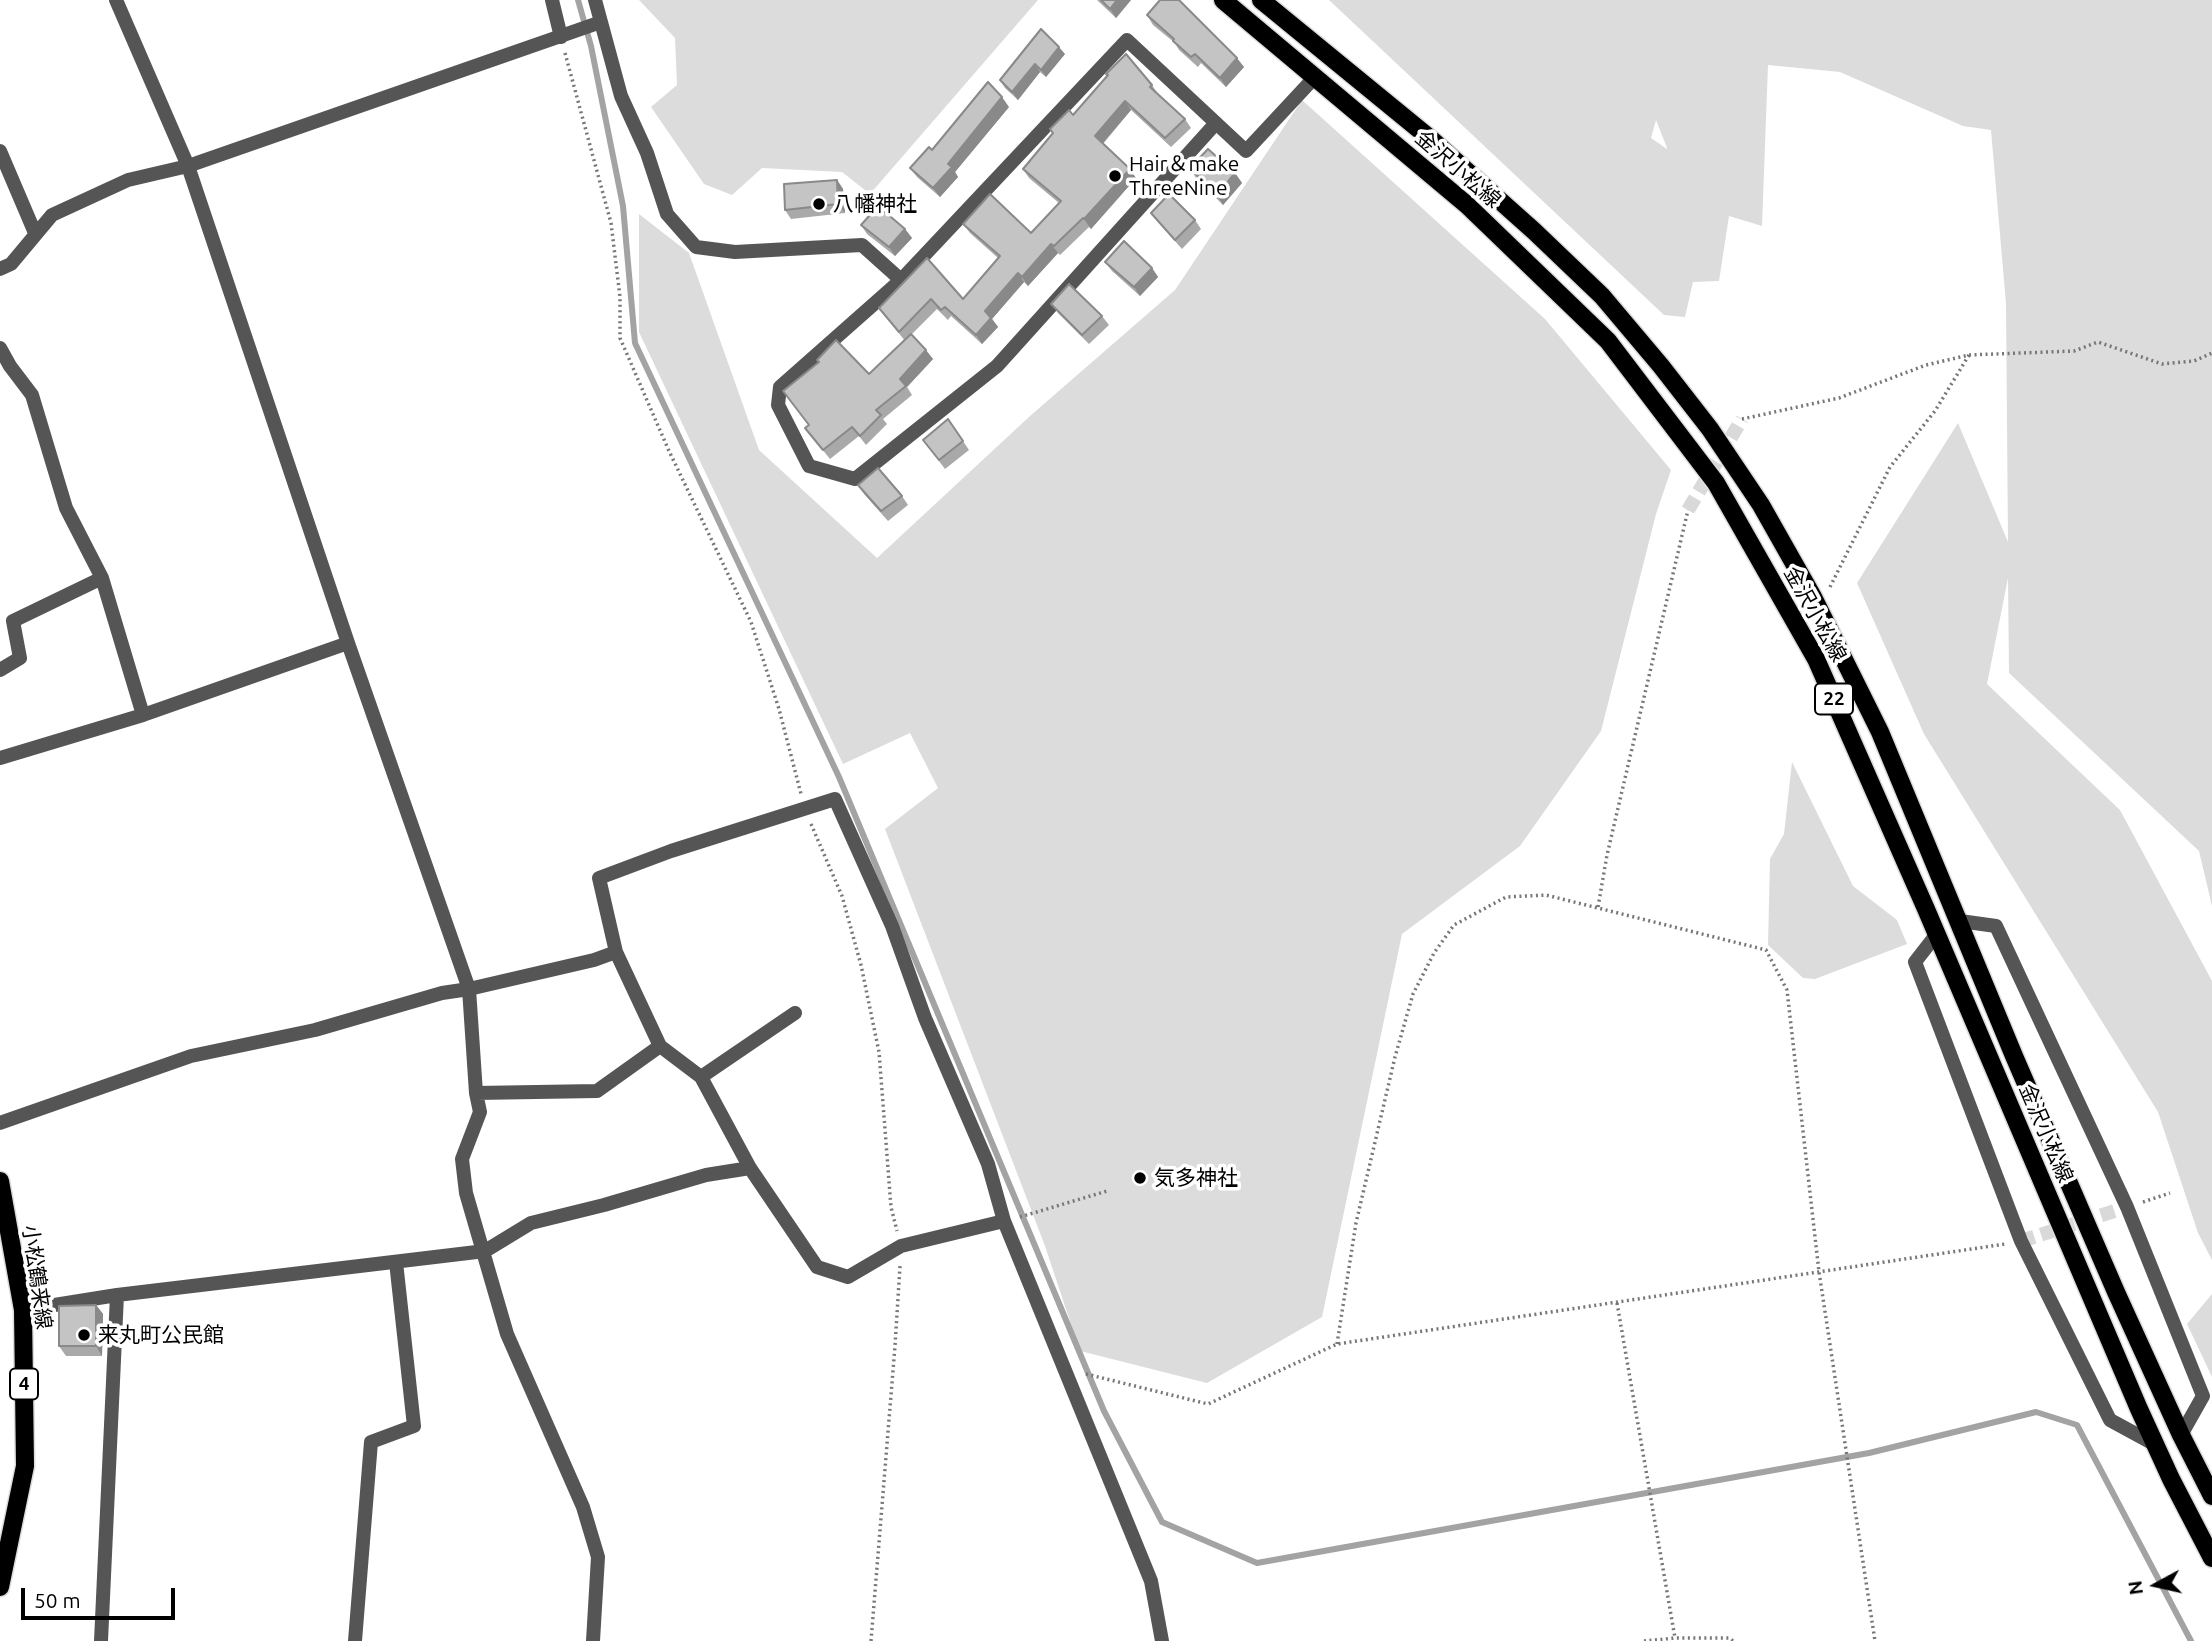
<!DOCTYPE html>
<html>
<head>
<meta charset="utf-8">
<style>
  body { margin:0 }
  #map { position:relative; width:2212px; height:1641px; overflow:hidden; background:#fff; font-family:Ubuntu,sans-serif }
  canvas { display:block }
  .north { position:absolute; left:2121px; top:1550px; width:70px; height:70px; -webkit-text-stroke:5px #fff; paint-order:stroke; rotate:262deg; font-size:19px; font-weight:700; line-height:28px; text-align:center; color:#000 }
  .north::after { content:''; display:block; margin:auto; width:24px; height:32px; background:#000; clip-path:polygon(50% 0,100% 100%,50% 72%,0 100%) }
  .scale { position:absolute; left:21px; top:1588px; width:154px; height:32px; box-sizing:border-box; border:4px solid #000; border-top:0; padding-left:9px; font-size:21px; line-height:24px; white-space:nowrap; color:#000; -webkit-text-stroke:5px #fff; paint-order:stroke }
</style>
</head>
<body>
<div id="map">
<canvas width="2212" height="1641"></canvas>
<div class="north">N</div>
<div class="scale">50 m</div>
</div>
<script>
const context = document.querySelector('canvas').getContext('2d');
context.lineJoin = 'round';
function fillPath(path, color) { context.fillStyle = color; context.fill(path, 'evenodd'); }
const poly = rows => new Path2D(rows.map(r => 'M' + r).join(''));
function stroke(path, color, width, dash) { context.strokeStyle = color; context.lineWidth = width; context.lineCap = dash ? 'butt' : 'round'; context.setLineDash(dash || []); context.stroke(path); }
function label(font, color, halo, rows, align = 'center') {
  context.font = font + ' Ubuntu,"Noto Sans JP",sans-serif'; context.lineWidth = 7; context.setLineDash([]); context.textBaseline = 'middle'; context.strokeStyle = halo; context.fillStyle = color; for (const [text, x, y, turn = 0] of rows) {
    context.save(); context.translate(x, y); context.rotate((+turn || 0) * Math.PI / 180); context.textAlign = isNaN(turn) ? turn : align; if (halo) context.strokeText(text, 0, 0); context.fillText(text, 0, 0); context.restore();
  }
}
const green = poly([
  [639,0,1038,0,870,194,842,172,762,168,732,195,704,184,651,107,677,85,675,38],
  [1329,0,2212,0,2212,906,2199,851,2009,673,2008,578,1987,684,2120,810,2212,981,2212,1260,2198,1233,2158,1112,1924,734,1857,583,1958,423,2008,542,2006,304,1991,130,1963,126,1840,72,1768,65,1762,226,1729,216,1719,281,1693,282,1685,317,1664,315],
  [1656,120,1667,148,1667,149,1651,138],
  [1302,100,1545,319,1671,470,1656,514,1601,731,1520,846,1402,934,1322,1317,1207,1383,1080,1351,1045,1246,885,829,938,788,910,733,843,764,639,332,639,214,689,253,759,450,877,558,1030,416,1175,290],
  [1792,762,1853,886,1897,920,1907,944,1815,979,1803,978,1768,945,1770,859,1784,834],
  [2212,1294,2212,1377,2187,1324]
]);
const stream = poly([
  [578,0,591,46,623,206,635,343,839,777,1104,1411,1162,1522,1257,1563,1869,1453,2036,1412,2077,1425,2191,1641]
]);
const streetTunnel = poly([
  [1688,510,1742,419],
  [2021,1241,2127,1207]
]);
const path = poly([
  [565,53,611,223,620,297,620,338,669,451,751,622,779,709,801,794],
  [1742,419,1839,398,1926,365,1969,355,2074,351,2098,342,2162,364,2194,361,2212,353],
  [1830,587,1890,467,1935,411,1969,355],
  [811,824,842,896,861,965,879,1052,891,1207,897,1231],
  [1598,907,1607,855,1688,510],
  [2143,1202,2170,1193],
  [1020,1217,1107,1191],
  [1617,1303,1675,1638],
  [1337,1344,1356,1223,1395,1057,1413,994,1434,953,1454,925,1506,897,1546,895,1766,950,1787,990,1819,1272,1875,1641],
  [1086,1374,1208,1404,1337,1344,2005,1244],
  [871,1641,895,1346,900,1266],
  [1644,1641,1675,1638,1729,1638,1733,1641]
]);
const street = poly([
  [116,0,188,166,348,643,469,989,476,1093,480,1112,462,1159,466,1193,507,1334,583,1507,598,1557,593,1641],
  [552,0,561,37],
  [595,0,601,22],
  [1216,123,997,366,855,479,809,466,778,405,780,387,901,280,1127,40,1216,123,1246,151,1314,78],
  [0,151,35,233],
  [0,269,11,264,52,215,128,180,188,166,601,22,621,96,647,153,667,214,696,247,735,252,862,245,901,280],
  [0,348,10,366,32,395,66,508,102,578,143,715],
  [0,670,20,658,13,621,102,578],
  [0,758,143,715,348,643],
  [1960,921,1996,926,2127,1207,2203,1396,2181,1435],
  [1936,935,1915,962,2021,1241,2110,1420,2156,1445],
  [616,952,660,1046,701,1077,750,1168],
  [701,1077,795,1013],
  [476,1093,597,1091,660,1046],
  [0,1123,191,1056,315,1030,442,993,469,989,594,960,616,952,599,878,671,851,835,799,892,926,925,1018,988,1164,1004,1221,1151,1581,1162,1641],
  [23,1310,117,1295,485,1251,531,1223,604,1205,706,1175,750,1168,817,1267,848,1277,901,1246,1004,1221],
  [101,1641,117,1295],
  [355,1641,371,1442,414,1426,396,1262]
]);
const primary = poly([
  [1223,0,1467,205,1608,341,1716,483,1816,659,1926,909,2139,1409,2171,1479,2212,1558],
  [1261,0,1432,140,1534,231,1602,296,1661,366,1710,429,1761,505,1813,597,1880,732,2014,1056,2116,1292,2181,1435,2212,1496],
  [0,1181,23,1310,25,1466,0,1587]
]);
const wall = poly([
  [1097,0,1131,0,1116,18],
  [1147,15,1244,67,1226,87,1201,63,1198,67,1179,50,1175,43,1153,25],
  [1065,54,1046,77,1040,72,1018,100,1005,88,1000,80],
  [1152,85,1158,94,1185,119,1191,128,1171,147,1131,110,1103,144,1136,178,1091,229,1089,227,1060,255,1058,253,1028,286,1024,282,992,319,998,327,982,344,951,316,948,320,937,309,911,335,933,359,907,387,912,395,883,419,887,424,866,445,859,436,830,459,805,428,809,425,783,391,819,362,869,374,905,341,879,308,927,258,963,299,998,258,970,233,963,224,1031,233,1059,203,1029,178,1023,169,1053,133,1050,129,1073,115],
  [1009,107,955,172,958,177,940,197,917,177,910,168,932,150],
  [1190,168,1235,173,1242,183,1223,205,1196,178],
  [837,180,843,189,845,213,791,219,785,210],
  [1151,213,1195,220,1201,229,1182,249,1158,222],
  [861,225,905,229,912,238,895,256,867,234],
  [1105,262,1152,268,1158,277,1140,296,1112,271],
  [1051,304,1102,316,1109,325,1089,344,1058,313],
  [948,419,969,450,945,469,923,440],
  [858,485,902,496,908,505,888,521,864,494],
  [96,1305,103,1314,102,1356,66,1356,59,1346]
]);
const shadedWall = poly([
  [1117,0,1131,0,1116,18,1110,9],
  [1059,47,1065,54,1046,77,1041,70],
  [1237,58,1244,67,1226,87,1220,78],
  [1035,64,1040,72,1018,100,1012,92],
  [1002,97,1009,107,955,172,958,177,940,197,933,188,948,164],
  [1125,101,1131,110,1101,145,1095,136],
  [1130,169,1136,178,1091,229,1084,219],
  [1235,173,1242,183,1223,205,1217,195],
  [837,180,843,189,845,213,838,204],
  [905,229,912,238,895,256,889,247],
  [1051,244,1058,253,1028,286,1022,277],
  [1152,268,1158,277,1140,296,1134,287],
  [1018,273,1024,282,992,319,998,327,982,344,976,335,985,311],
  [926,350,933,359,907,387,900,379],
  [96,1305,103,1314,102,1356,96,1346]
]);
const building = poly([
  [1101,0,1117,0,1110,9,1101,0],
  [1160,0,1179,0,1237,58,1220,78,1195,54,1191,57,1173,41,1174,39,1147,15,1160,0],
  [1041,29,1059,47,1041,70,1035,64,1012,92,1000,80,1041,29],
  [1126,54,1152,85,1150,87,1185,119,1165,138,1125,101,1095,136,1130,169,1084,219,1083,218,1054,246,1051,244,1022,277,1018,273,985,311,991,318,976,335,945,307,941,310,931,299,899,332,879,308,927,258,963,299,1000,256,963,224,990,194,1031,233,1061,201,1023,169,1053,133,1050,129,1069,110,1073,115,1108,75,1106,74,1126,54],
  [988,82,1002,97,948,164,952,167,933,188,910,168,929,147,932,150,988,82],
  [1208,149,1235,173,1217,195,1190,168,1208,149],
  [837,180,838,204,785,210,784,184,837,180],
  [1169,194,1195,220,1175,240,1151,213,1169,194],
  [878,206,905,229,889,247,861,225,878,206],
  [1124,241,1152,268,1134,287,1105,262,1124,241],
  [1069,284,1102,316,1082,335,1051,304,1069,284],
  [911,334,926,350,900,379,906,386,876,410,881,415,860,436,852,427,823,450,805,428,809,425,783,391,819,362,817,360,836,340,869,374,911,334],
  [948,419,963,441,939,460,923,440,948,419],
  [878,468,902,496,881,511,858,485,878,468],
  [96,1305,96,1346,59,1346,59,1306,96,1305]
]);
const markers = [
  [1115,176,7,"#000"],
  [819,204,7,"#000"],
  [1140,1178,7,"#000"],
  [84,1335,7,"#000"]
];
const shields = [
  [1834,699,38],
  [24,1384,28]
];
const shieldNames = [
  ["22",1834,699],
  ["4",24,1384]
];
const poiNames = [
  ["Hair＆make",1129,164],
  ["ThreeNine",1129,188],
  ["八幡神社",833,204],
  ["気多神社",1154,1178],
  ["来丸町公民館",98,1335]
];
const streetNames = [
  ["金沢小松線",1458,169,41],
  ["金沢小松線",1815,614,61],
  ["金沢小松線",2046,1133,67],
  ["小松鶴来線",37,1277,82]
];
fillPath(green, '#dcdcdc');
stroke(stream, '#a3a3a3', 6);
stroke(streetTunnel, '#d9d9d9', 14, [14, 7]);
stroke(primary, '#dbdbdb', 21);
stroke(path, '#777', 3.5, [2, 3.5]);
stroke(street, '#555', 14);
stroke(primary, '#000', 18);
fillPath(wall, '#a9a9a9');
fillPath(shadedWall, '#898989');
fillPath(building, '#c4c4c4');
stroke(building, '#898989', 2);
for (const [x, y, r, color] of markers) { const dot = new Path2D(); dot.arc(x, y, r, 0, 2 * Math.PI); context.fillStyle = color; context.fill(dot); stroke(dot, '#fff', 2.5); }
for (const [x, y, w] of shields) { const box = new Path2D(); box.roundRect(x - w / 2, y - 15.5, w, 31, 5); context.fillStyle = '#fff'; context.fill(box); stroke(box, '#000', 2); }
label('bold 19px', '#000', null, shieldNames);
label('21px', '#000', '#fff', poiNames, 'left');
label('21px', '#000', '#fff', streetNames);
</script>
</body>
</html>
